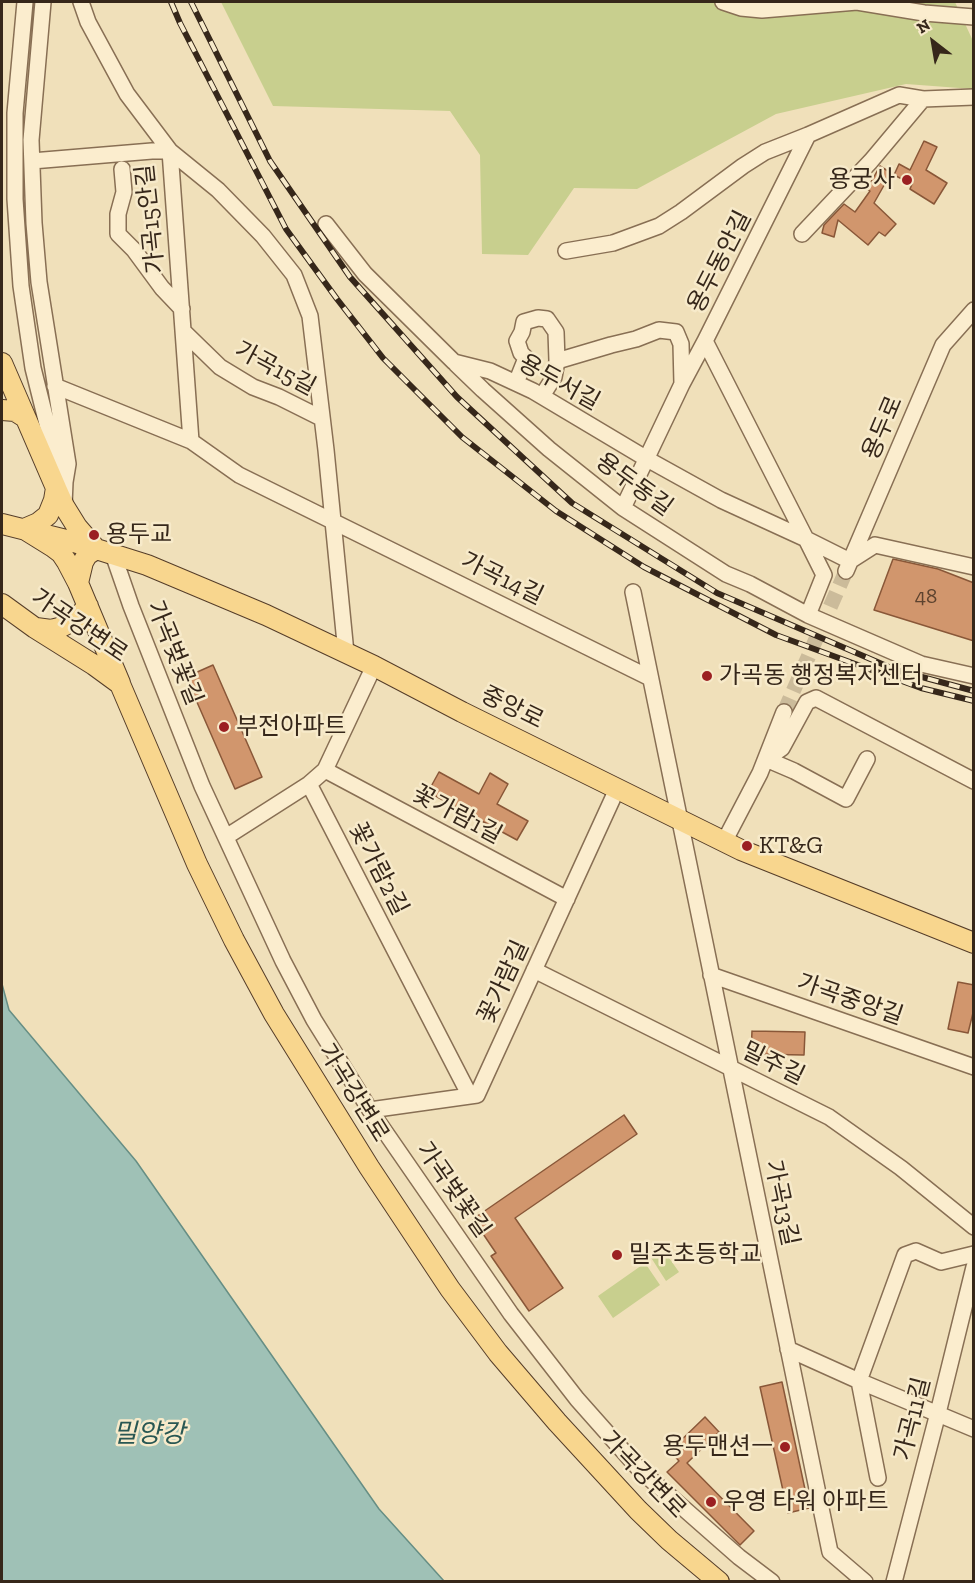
<!DOCTYPE html>
<html>
<head>
<meta charset="utf-8">
<style>
  body { margin:0 }
  #map { position:relative; width:975px; height:1583px; overflow:hidden; background:#f0e0ba; font-family:"Zilla Slab",serif }
  canvas { display:block }
  .frame { position:absolute; inset:0; border:3px solid #36271a; pointer-events:none }
  .north { position:absolute; left:903px; top:12px; width:60px; height:60px; -webkit-text-stroke:4px #f7eaca; paint-order:stroke; rotate:329deg; font-size:16px; font-weight:700; line-height:24px; text-align:center; color:#36271a }
  .north::after { content:''; display:block; margin:auto; width:21px; height:27px; background:#36271a; clip-path:polygon(50% 0,100% 100%,50% 72%,0 100%) }
</style>
</head>
<body>
<div id="map">
<canvas width="975" height="1583"></canvas>
<div class="frame"></div>
<div class="north">N</div>
</div>
<script>
const context = document.querySelector('canvas').getContext('2d');
context.lineJoin = 'round';
function fillPath(path, color) { context.fillStyle = color; context.fill(path, 'evenodd'); }
const poly = rows => new Path2D(rows.map(r => 'M' + r).join(''));
function stroke(path, color, width, dash) { context.strokeStyle = color; context.lineWidth = width; context.lineCap = dash ? 'butt' : 'round'; context.setLineDash(dash || []); context.stroke(path); }
function label(font, color, halo, rows, align = 'center') {
  context.font = font + ' "Zilla Slab","Noto Sans KR",serif'; context.lineWidth = 5; context.setLineDash([]); context.textBaseline = 'middle'; context.strokeStyle = halo; context.fillStyle = color; for (const [text, x, y, turn = 0] of rows) {
    context.save(); context.translate(x, y); context.rotate((+turn || 0) * Math.PI / 180); context.textAlign = isNaN(turn) ? turn : align; if (halo) context.strokeText(text, 0, 0); context.fillText(text, 0, 0); context.restore();
  }
}
const green = poly([
  [221,2,955,2,973,41,973,89,906,84,776,114,637,189,574,188,528,255,482,254,480,155,450,111,273,106],
  [662,1248,679,1272,666,1281,650,1256],
  [645,1263,660,1285,613,1318,598,1296]
]);
const water = poly([
  [2,984,9,1010,136,1161,379,1509,444,1581,2,1581,2,984]
]);
const building = poly([
  [924,141,937,147,926,170,947,183,934,204,910,189,912,184,894,175,899,164,910,170,924,141],
  [880,166,891,173,874,203,896,224,885,236,879,232,868,245,838,220,834,237,822,233,824,225,844,204,855,212,870,191,867,189,880,166],
  [893,559,938,569,974,583,974,641,874,610,893,559],
  [213,665,262,777,235,789,186,677,213,665],
  [439,772,479,794,490,773,508,784,497,804,528,821,517,840,428,792,439,772],
  [958,982,974,985,974,1009,968,1033,948,1029,958,982],
  [752,1031,805,1032,804,1055,751,1054,752,1031],
  [624,1115,637,1134,515,1218,563,1288,529,1311,491,1256,496,1253,473,1219,624,1115],
  [782,1382,809,1508,788,1513,760,1387,782,1382],
  [705,1417,719,1432,687,1463,754,1531,740,1545,667,1472,679,1461,670,1451,705,1417]
]);
const minorTunnel = poly([
  [784,712,846,571]
]);
const minor = poly([
  [25,2,15,113,15,199,21,286,33,368,52,444,63,476],
  [43,2,31,140,34,223,39,282,68,464,65,482,64,505],
  [81,2,88,22,127,94,170,151,218,190,263,236,294,275,310,316,326,450,346,653],
  [723,2,741,8,762,10,857,2,924,13,974,17],
  [974,97,923,99,899,95,808,135,705,341,806,539,850,561,875,545,974,567],
  [32,161,152,151,170,151,191,441],
  [122,169,124,192,118,214,118,234,134,250,162,288,182,309],
  [326,224,365,274,454,362,490,371,533,391,647,459,721,500,806,539,824,575,808,615],
  [802,234,871,161,923,99],
  [566,251,613,243,659,226,681,212,743,166,765,152,808,135],
  [184,332,220,367,253,387,279,397,321,418],
  [456,364,483,390,549,449,623,508,726,574,750,584,808,615,921,664,974,676],
  [516,383,526,358,521,353,517,341,522,332,524,322,538,318,547,319,556,332,557,361],
  [55,386,191,441,239,475,650,678],
  [542,396,554,377,557,361,611,345,636,339,659,330,676,332,681,344,682,384],
  [623,508,682,384,705,341],
  [113,554,131,606,202,786,283,961,314,1020,370,1110,511,1314,577,1399,640,1470,739,1557,772,1582],
  [846,571,943,345,974,310],
  [633,592,830,1552,865,1582],
  [766,759,782,748,807,702,816,698,974,781],
  [766,759,794,771,846,799,867,759],
  [325,770,567,899],
  [309,784,470,1096],
  [226,837,309,784,325,770,374,666],
  [724,842,760,773,784,712],
  [534,970,829,1117,901,1168,974,1227],
  [711,975,974,1067],
  [370,1110,477,1095,617,789],
  [788,1349,859,1381,974,1429],
  [878,1478,859,1381,905,1255,916,1251,941,1262,974,1254],
  [894,1582,938,1413,974,1267]
]);
const major = poly([
  [2,363,56,488],
  [2,410,15,411,26,418],
  [56,488,64,506,77,527,96,549,87,555,83,562,78,583,67,562,61,553,53,547,24,529,38,523,48,515,54,500,56,488],
  [2,524,74,542,147,565,266,615,374,666,462,712,741,850,974,943],
  [78,583,120,683],
  [2,604,35,628,94,665,120,684,197,864,234,940,274,1014,369,1167,450,1289,498,1353,557,1422,638,1510,669,1540,719,1582],
  [36,628,51,630,59,628,75,620,88,606]
]);
const rail = poly([
  [171,2,180,23,286,229,337,299,383,358,462,437,556,511,644,567,776,635,921,688,974,701],
  [191,2,270,161,350,277,457,397,572,503,717,593,896,670,974,691]
]);
const markers = [
  [907,180,6,"#9b2022"],
  [94,535,6,"#9b2022"],
  [707,676,6,"#9b2022"],
  [224,727,6,"#9b2022"],
  [747,846,6,"#9b2022"],
  [617,1255,6,"#9b2022"],
  [785,1447,6,"#9b2022"],
  [711,1502,6,"#9b2022"]
];
const numberNames = [
  ["48",926,597]
];
const poiNames = [
  ["용궁사",895,180,"right"],
  ["용두교",106,535],
  ["가곡동 행정복지센터",719,676],
  ["부전아파트",236,727],
  ["KT&G",759,846],
  ["밀주초등학교",629,1255],
  ["용두맨션ㅡ",773,1447,"right"],
  ["우영 타워 아파트",723,1502]
];
const streetNames = [
  ["가곡15안길",151,219,-96],
  ["용두동안길",720,262,-63],
  ["가곡15길",275,369,28],
  ["용두서길",559,383,29],
  ["용두로",883,428,-67],
  ["용두동길",634,485,36],
  ["가곡14길",502,579,26],
  ["가곡강변로",79,626,34],
  ["가곡벚꽃길",174,653,68],
  ["중앙로",512,708,26],
  ["꽃가람1길",457,815,28],
  ["꽃가람2길",378,869,63],
  ["꽃가람길",504,982,-65],
  ["가곡중앙길",850,1000,19],
  ["밀주길",773,1064,26],
  ["가곡강변로",353,1093,58],
  ["가곡벚꽃길",453,1190,55],
  ["가곡13길",781,1203,78],
  ["가곡11길",913,1419,-76],
  ["가곡강변로",643,1475,46]
];
const waterNames = [
  ["밀양강",149,1435]
];
fillPath(green, '#c8cf8e');
fillPath(water, '#9fc1b6');
stroke(water, '#668e84', 1.5);
fillPath(building, '#d1966d');
stroke(building, '#895738', 1.5);
stroke(minorTunnel, '#cbbb9a', 15, [15, 8]);
stroke(minor, '#886f54', 18);
stroke(major, '#553d29', 22);
stroke(minor, '#fbedce', 15);
stroke(major, '#f8d68e', 20);
stroke(rail, '#36271a', 6);
stroke(rail, '#f7eaca', 4, [11]);
for (const [x, y, r, color] of markers) { const dot = new Path2D(); dot.arc(x, y, r, 0, 2 * Math.PI); context.fillStyle = color; context.fill(dot); stroke(dot, '#f7eaca', 2); }
label('21px', '#5d432f', null, numberNames);
label('24px', '#36271a', '#f7eaca', poiNames, 'left');
label('24px', '#36271a', '#f7eaca', streetNames);
label('italic 26px', '#285753', '#f7eaca', waterNames);
</script>
</body>
</html>
